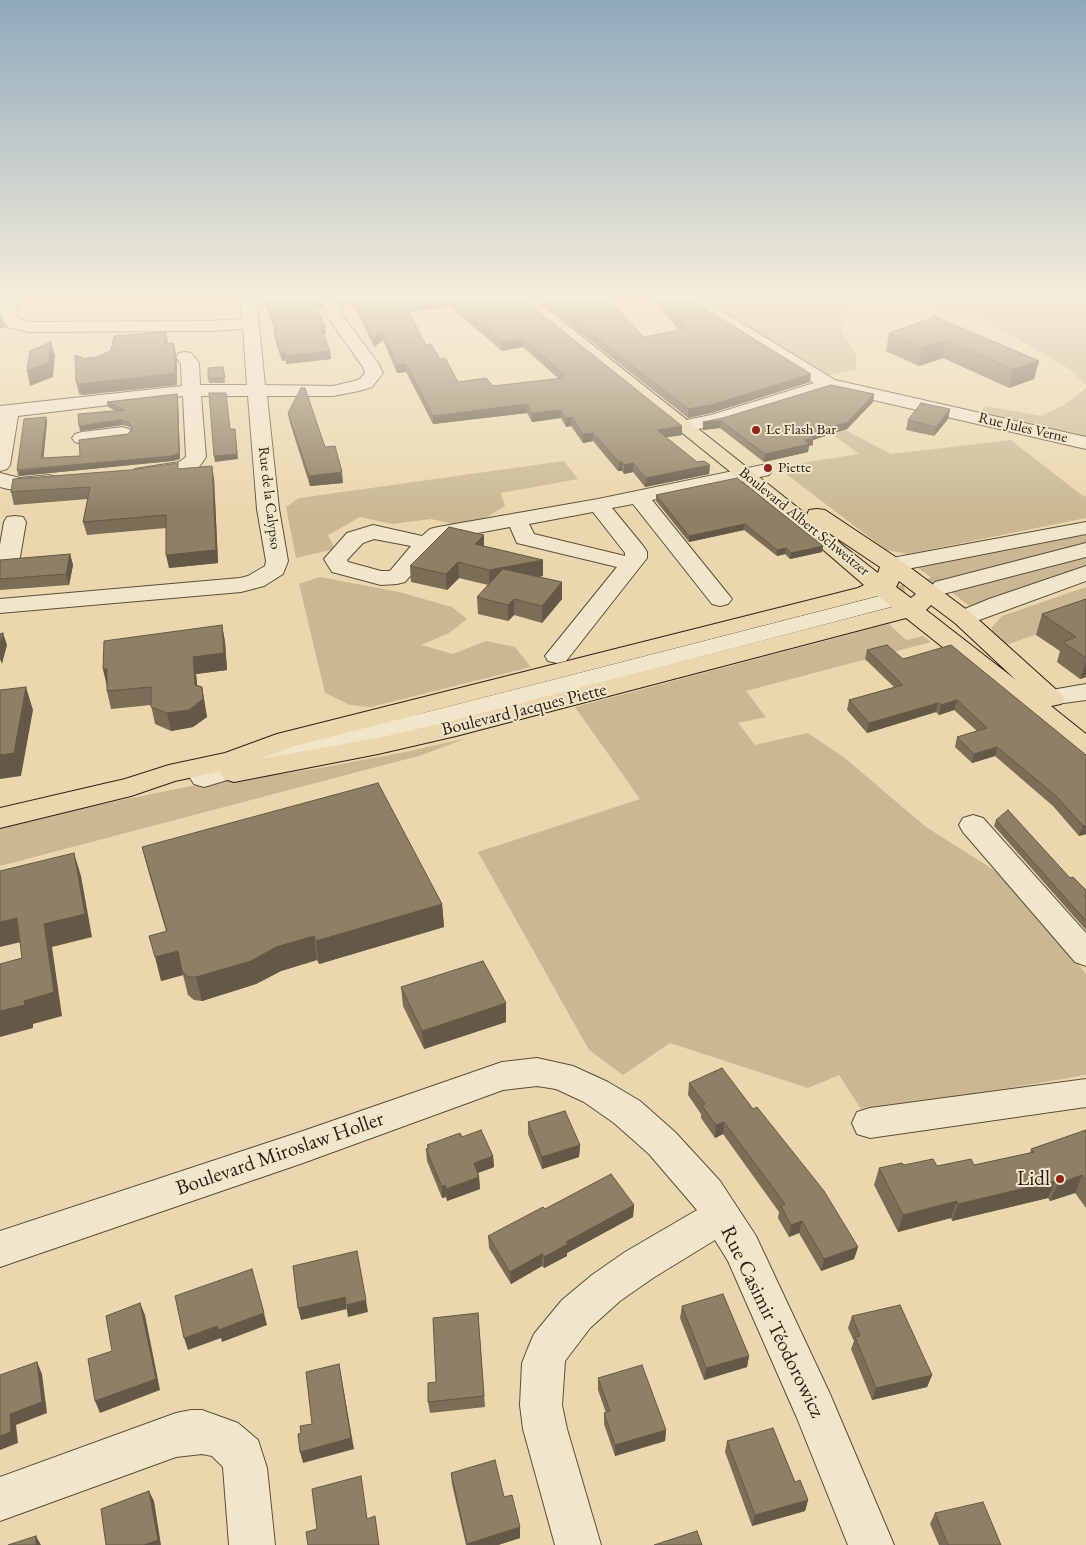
<!DOCTYPE html>
<html>
<head>
<meta charset="utf-8">
<style>
  body { margin:0 }
  canvas { display:block; background:#ead7ad }
</style>
</head>
<body>
<canvas width="1086" height="1545"></canvas>
<script>
const context = document.querySelector('canvas').getContext('2d');
context.lineJoin = 'round';
function fillPath(path, color) { context.fillStyle = color; context.fill(path, 'evenodd'); }
const poly = rows => new Path2D(rows.map(r => 'M' + r).join(''));
function stroke(path, color, width, dash) { context.strokeStyle = color; context.lineWidth = width; context.lineCap = dash ? 'butt' : 'round'; context.setLineDash(dash || []); context.stroke(path); }
function label(font, color, halo, rows, align = 'center') {
  context.font = font + ' "EB Garamond",serif'; context.lineWidth = 4; context.setLineDash([]); context.textBaseline = 'middle'; context.strokeStyle = halo; context.fillStyle = color; for (const [text, x, y, turn = 0] of rows) {
    context.save(); context.translate(x, y); context.rotate((+turn || 0) * Math.PI / 180); context.textAlign = isNaN(turn) ? turn : align; if (halo) context.strokeText(text, 0, 0); context.fillText(text, 0, 0); context.restore();
  }
}
const green = poly([
  [716,297,1073,297,1086,302,1086,385,1071,370,987,321,942,309,898,305,844,308,841,317,842,332,856,355,856,369,826,376,702,300],
  [1086,388,1086,440,980,414,985,406,1041,416,1064,405],
  [845,430,891,454,1011,440,1084,497,1086,494,1086,518,908,554,886,550,777,467,859,454,832,434],
  [564,461,578,479,501,493,505,506,480,521,459,525,431,519,392,524,360,517,328,535,335,549,296,558,286,507,299,498],
  [1086,531,1086,544,936,581,914,565],
  [1086,557,1086,570,972,608,951,592],
  [320,577,399,592,452,607,467,619,449,633,421,645,453,654,486,641,515,647,531,667,371,707,350,705,325,693,299,584],
  [1086,587,1086,617,1006,645,992,631,992,627,1002,616],
  [889,624,906,640,923,636,931,642,746,691,766,717,738,723,755,745,808,733,846,759,926,827,1002,875,1036,912,1086,974,1086,1075,975,1094,861,1109,839,1075,808,1088,670,1043,623,1075,589,1050,478,852,640,799,575,707],
  [467,738,422,755,0,866,0,828,53,814,196,785,320,768,410,751]
]);
const minorTunnel = poly([
  [883,602,943,587]
]);
const minor = poly([
  [0,297,16,297,17,317,29,322,208,321,242,319,240,297,256,297,265,385,333,386,354,381,360,379,365,373,363,367,327,316,320,297,336,297,343,316,378,363,383,373,372,387,359,391,333,396,267,396,279,509,288,561,283,574,264,586,241,592,0,613,0,599,240,578,248,576,265,566,266,561,257,509,248,396,201,396,206,457,199,467,191,471,142,479,135,477,132,473,135,469,179,462,186,457,183,396,18,416,10,465,7,469,0,471,0,406,182,386,181,364,176,357,179,353,185,352,191,353,199,363,200,385,247,385,243,329,208,331,29,332,7,327,0,315,0,297],
  [680,297,699,297,835,380,1086,437,1086,449,830,390,722,424,684,432,677,430,674,426,677,422,711,415,814,383,682,300,680,297],
  [122,427,129,429,132,433,129,437,82,444,75,442,72,438,75,434,82,432,122,427],
  [762,465,769,467,772,471,769,475,652,500,728,594,732,599,728,604,720,606,712,604,633,504,612,508,644,547,647,552,647,558,566,661,557,663,548,661,545,656,617,567,517,543,510,527,445,539,434,548,405,582,397,584,381,585,332,572,324,559,347,533,373,525,422,536,430,529,438,527,598,499,762,465],
  [593,512,625,553,625,556,534,534,529,524,593,512],
  [374,539,411,546,390,571,381,571,348,562,347,560,363,543,374,539],
  [0,473,20,478,49,475,56,477,59,481,56,485,49,487,20,490,8,489,0,487,0,473],
  [15,516,23,517,26,522,20,557,17,562,0,568,0,545,4,522,7,517,15,516],
  [1086,522,1086,534,892,572,884,570,881,565,884,560,892,558,1086,522],
  [1086,543,1086,557,943,594,935,592,931,587,935,582,1086,543],
  [1086,566,1086,581,971,623,963,625,955,623,951,618,955,613,989,599,1086,566],
  [883,595,891,597,895,602,891,607,437,726,304,757,204,787,194,784,190,778,194,772,288,744,427,712,883,595],
  [1086,684,1086,700,1049,705,1040,702,1036,697,1040,692,1086,684],
  [973,815,983,818,1086,933,1086,966,1075,962,963,832,959,825,963,818,973,815],
  [537,1058,573,1066,608,1082,640,1101,675,1132,720,1181,756,1236,778,1283,830,1394,894,1545,848,1545,797,1418,728,1261,715,1240,653,1278,620,1301,590,1328,565,1361,562,1405,567,1429,601,1545,555,1545,523,1429,520,1405,522,1363,528,1348,534,1334,562,1300,592,1275,625,1252,697,1210,649,1154,614,1123,584,1102,556,1089,537,1086,503,1090,303,1163,0,1267,0,1231,303,1131,502,1062,537,1058],
  [1086,1079,1086,1107,870,1138,857,1134,852,1123,857,1112,870,1108,1086,1079],
  [191,1410,202,1410,238,1423,258,1440,267,1468,275,1545,229,1545,223,1467,212,1456,202,1454,176,1457,0,1521,0,1477,176,1413,191,1410]
]);
const major = poly([
  [514,297,532,297,807,515,809,510,817,509,825,510,900,560,971,613,1061,694,1065,699,1061,704,1051,706,1086,734,1086,755,1076,753,906,618,456,736,378,754,234,782,224,779,220,773,222,771,175,781,131,796,0,828,0,808,125,779,169,765,225,753,277,734,858,588,864,585,769,503,514,297],
  [823,529,880,567,878,573,846,548,823,529],
  [899,581,916,594,911,598,896,587,899,581],
  [878,596,892,607,447,722,378,738,259,759,295,746,878,596],
  [931,605,955,623,1016,680,926,610,931,605]
]);
const wall = poly([
  [263,297,320,297,322,308,317,308,326,334,323,334,330,351,331,359,286,364,286,360,282,361,275,340,274,332,275,332],
  [338,297,520,297,682,426,682,435,666,437,697,462,710,465,709,474,645,487,633,472,624,474,622,471,618,471,593,441,583,443,571,426,566,427,561,418,532,422,527,413,433,424,406,372,397,373,383,340,374,347,356,309,354,310,351,305,341,306],
  [450,307,502,351,523,347,559,379,493,386,458,382,440,359,426,345,409,312],
  [535,297,606,297,644,337,679,330,652,300,652,297,686,297,810,382,711,413,688,418],
  [933,318,1039,361,1034,379,1009,388,943,358,919,366,886,351,889,333],
  [174,343,177,361,177,385,82,395,79,394,76,382,85,359,94,358],
  [223,367,225,383,209,383,208,378],
  [177,394,178,399,180,459,172,461,18,476,17,470,46,417,47,422,43,458,80,456,128,434,131,430,130,427,122,425,80,431,116,411,108,407,107,402],
  [874,394,873,402,847,429,813,440,813,445,809,446,808,452,764,462,720,428,703,430,703,422],
  [950,409,948,419,934,436,906,430,908,420],
  [288,413,325,447,343,483,310,486,290,423],
  [179,469,214,478,218,563,169,568,166,528,87,535,83,522,88,499,14,505,11,492],
  [656,495,823,546,822,552,790,559,785,554,777,556,744,530,689,542,656,501],
  [484,546,543,576,538,577,562,582,562,599,542,623,514,615,508,621,478,614,477,597,488,585,459,578,447,590,411,582,410,566],
  [70,554,73,565,69,585,0,590,0,560],
  [1086,599,1086,677,1080,679,1057,662,1060,651,1036,635,1042,614],
  [222,625,225,642,227,670,196,674,197,685,202,687,207,717,193,727,171,731,155,724,151,705,111,709,107,691,107,686,103,669],
  [867,650,903,659,1086,755,1086,834,1079,836,1053,806,995,756,972,763,955,747,957,737,977,731,954,710,939,715,936,712,867,733,847,710,849,700,894,687,865,659],
  [996,820,1086,890,1086,930,994,826],
  [142,847,442,904,444,927,319,964,317,960,281,971,256,984,202,1001,194,1000,188,995,183,975,161,981,166,931,148,870],
  [401,987,506,1003,506,1022,424,1049,403,1006],
  [689,1083,858,1247,854,1259,821,1271,799,1233,789,1237,778,1218,779,1212,723,1134,715,1138,701,1118,701,1114,688,1095],
  [528,1122,580,1145,579,1157,542,1169,528,1134],
  [1086,1130,1086,1208,1075,1193,1050,1201,1048,1198,952,1221,951,1218,898,1232,874,1185,879,1168,904,1165,937,1166,974,1165,1030,1153,1031,1149],
  [462,1137,493,1156,494,1167,478,1173,479,1177,480,1189,447,1201,446,1197,442,1198,427,1161,426,1149,428,1149,427,1145],
  [634,1205,633,1217,567,1253,567,1256,544,1268,542,1266,511,1284,489,1248,488,1236,545,1209],
  [682,1306,749,1356,747,1367,704,1380,680,1318],
  [478,1313,485,1407,430,1413,428,1402,436,1382],
  [852,1316,932,1375,927,1387,872,1400,851,1349,854,1341,848,1328],
  [598,1378,666,1430,665,1441,615,1456,604,1424,604,1413,606,1413,598,1390],
  [727,1441,795,1482,808,1500,805,1511,752,1526,725,1452],
  [451,1473,504,1497,520,1538,498,1545,466,1545,452,1484],
  [935,1513,1001,1545,939,1545,930,1524]
]);
const shadedWall = poly([
  [351,297,351,305,341,306,340,298],
  [449,299,450,307,405,312,405,305],
  [314,300,321,300,322,308,314,308],
  [353,302,355,302,356,309,354,310],
  [1,313,5,327,0,329,0,314],
  [320,326,325,326,326,334,321,334],
  [166,332,168,343,164,344],
  [382,332,383,340,374,347,373,339],
  [523,339,523,347,502,351,502,342],
  [946,340,943,358,919,366,922,348],
  [51,342,55,356,53,377,30,386,27,371],
  [174,343,177,361,177,385,82,395,79,384,172,346],
  [330,351,331,359,286,364,285,356],
  [285,352,286,360,282,361,281,353],
  [1039,361,1034,379,1009,388,1013,369],
  [397,364,406,364,406,372,397,373],
  [811,374,810,382,711,413,688,418,688,409],
  [177,394,178,399,180,459,172,461,20,476,19,471,171,456],
  [874,394,873,402,847,429,813,440,813,445,809,446,808,452,764,462,765,454,804,440,808,434],
  [527,404,527,413,433,424,433,416],
  [950,409,948,419,934,436,936,427],
  [561,410,561,418,532,422,532,413],
  [46,417,47,422,43,464,41,458],
  [572,417,571,426,566,427,566,418],
  [121,420,122,425,80,431,79,426],
  [721,421,720,428,703,430,703,422],
  [682,426,682,435,657,439,657,430],
  [235,429,238,459,215,462,214,456],
  [593,433,593,441,583,443,583,434],
  [619,462,622,462,622,471,618,471],
  [633,463,633,472,624,474,624,465],
  [710,465,709,474,645,487,646,478],
  [212,466,214,478,218,563,169,568,166,555],
  [342,472,343,483,310,486,309,476],
  [745,524,744,530,689,542,689,536],
  [484,535,484,551,475,544],
  [823,546,822,552,790,559,791,553],
  [786,548,785,554,777,556,777,550],
  [70,554,73,565,69,585,66,574],
  [543,560,543,576,489,586,489,570],
  [458,562,459,578,447,590,446,574],
  [562,582,562,599,542,623,542,606],
  [514,599,514,615,508,621,508,605],
  [222,625,225,642,227,670,196,674,199,702,195,685,193,657],
  [3,633,7,645,2,664,0,659,0,645],
  [1086,661,1086,677,1080,679],
  [103,669,107,669,107,686],
  [26,687,33,710,21,776,0,779,0,755],
  [202,687,207,717,193,727,171,731,167,713],
  [957,700,954,710,939,715,941,705],
  [938,703,936,712,867,733,869,723],
  [997,747,995,756,972,763,974,754],
  [1086,825,1086,834,1079,836,1083,826],
  [74,853,81,876,92,937,52,947,62,1016,33,1024,33,1028,0,1037,0,1011,24,1001,44,924],
  [442,904,444,927,319,964,316,941],
  [17,918,25,941,0,947,0,922],
  [314,936,317,960,281,971,256,984,202,1001,196,977,276,947],
  [178,951,183,975,161,981,155,957],
  [506,1003,506,1022,424,1049,422,1031],
  [724,1122,723,1134,715,1138,716,1125],
  [580,1145,579,1157,542,1169,542,1157],
  [493,1156,494,1167,475,1174,474,1163],
  [1082,1175,1075,1193,1050,1201,1058,1184],
  [479,1177,480,1189,447,1201,446,1189],
  [1055,1181,1048,1198,952,1221,958,1204],
  [445,1185,446,1197,442,1198,442,1187],
  [957,1201,951,1218,898,1232,903,1215],
  [634,1205,633,1217,567,1253,567,1256,544,1268,544,1257,566,1242],
  [802,1221,799,1233,789,1237,791,1225],
  [858,1247,854,1259,821,1271,824,1259],
  [542,1254,542,1266,511,1284,510,1272],
  [345,1297,347,1309,301,1320,298,1308],
  [366,1300,368,1312,348,1317,346,1305],
  [140,1303,145,1315,160,1390,100,1413,95,1401],
  [264,1313,267,1325,222,1342,221,1338,188,1350,184,1338,217,1326],
  [749,1356,747,1367,704,1380,706,1368],
  [37,1362,42,1374,47,1413,16,1425,18,1443,0,1450,0,1436,10,1414],
  [339,1364,354,1449,303,1463,300,1452],
  [932,1375,927,1387,872,1400,876,1388],
  [666,1430,665,1441,615,1456,615,1445],
  [149,1491,154,1501,161,1545,144,1545],
  [808,1500,805,1511,752,1526,755,1515],
  [520,1527,520,1538,498,1545,467,1545,467,1544],
  [36,1536,41,1545,36,1545]
]);
const building = poly([
  [264,297,320,297,321,300,314,300,325,326,320,326,330,351,285,356,285,352,281,353,274,332,277,331,264,297],
  [340,297,520,297,682,426,657,430,697,462,704,461,710,465,646,478,633,463,624,465,622,462,619,462,593,433,583,434,572,417,566,418,561,410,532,413,527,404,433,416,406,364,397,364,382,332,373,339,355,302,353,302,351,297,340,298,340,297],
  [449,299,502,342,523,339,564,374,560,375,563,378,493,386,486,378,458,382,445,358,440,359,431,344,426,345,405,305,449,299],
  [544,297,606,297,644,337,686,329,656,297,686,297,811,374,711,405,688,409,544,297],
  [934,316,1039,361,1013,369,946,340,922,348,889,333,933,318,934,316],
  [166,332,164,344,174,343,172,346,174,350,175,373,79,384,76,382,75,355,85,359,90,357,94,358,111,351,114,336,166,332],
  [51,342,49,362,27,371,30,351,51,342],
  [223,367,225,378,208,378,208,368,223,367],
  [831,385,874,394,848,422,808,434,814,438,804,440,809,444,765,454,721,421,703,422,723,418,831,385],
  [301,388,305,388,325,447,335,446,342,472,309,476,288,413,301,388],
  [209,393,226,393,230,429,235,429,237,454,214,456,209,393],
  [177,394,179,453,171,456,17,470,24,419,46,417,41,458,80,456,79,440,128,434,133,428,128,422,121,420,79,426,78,414,124,410,107,402,177,394],
  [921,403,950,409,936,427,908,420,921,403],
  [178,463,178,469,212,466,216,550,166,555,166,515,83,522,90,487,11,492,13,479,130,470,178,463],
  [737,478,823,546,791,553,786,548,777,550,745,524,689,536,656,495,737,478],
  [449,527,484,535,475,544,543,560,489,570,458,562,446,574,410,566,449,527],
  [70,554,66,574,0,579,0,560,70,554],
  [503,569,562,582,542,606,514,599,508,605,477,597,503,569],
  [1086,599,1086,658,1063,642,1076,637,1042,614,1086,599],
  [222,625,224,653,193,657,195,685,202,687,203,699,189,710,167,713,151,707,151,687,107,691,107,669,103,669,104,641,222,625],
  [3,633,0,645,0,634,3,633],
  [887,645,903,659,951,645,1086,755,1086,825,1083,826,1056,796,997,747,974,754,957,737,987,728,957,700,941,705,938,703,869,723,849,700,903,685,867,650,887,645],
  [26,687,14,753,0,755,0,690,26,687],
  [378,783,442,904,316,941,314,936,276,947,251,961,196,977,188,977,182,971,178,951,155,957,149,936,167,931,142,847,378,783],
  [1008,810,1070,878,1073,877,1086,890,1086,895,1084,896,1086,898,1086,921,996,820,1008,810],
  [74,853,85,914,44,924,54,992,24,1001,25,1005,0,1011,0,964,22,958,17,918,0,922,0,871,74,853],
  [483,961,506,1003,422,1031,401,987,483,961],
  [722,1068,753,1109,757,1107,824,1191,858,1247,824,1259,802,1221,791,1225,781,1206,785,1204,724,1122,716,1125,702,1106,705,1104,689,1083,722,1068],
  [565,1111,580,1145,542,1157,528,1122,565,1111],
  [481,1130,493,1156,474,1163,479,1177,446,1189,445,1185,442,1187,426,1149,429,1148,427,1145,460,1133,462,1137,481,1130],
  [1086,1130,1086,1180,1082,1175,1058,1184,1055,1181,958,1204,957,1201,903,1215,879,1168,902,1163,904,1165,933,1159,937,1166,971,1159,974,1165,1034,1152,1031,1149,1086,1130],
  [611,1174,634,1205,566,1242,568,1244,544,1257,542,1254,510,1272,488,1236,543,1207,545,1209,611,1174],
  [357,1251,366,1300,346,1305,345,1297,298,1308,293,1266,357,1251],
  [252,1269,264,1313,218,1330,217,1326,184,1338,175,1296,252,1269],
  [723,1294,749,1356,706,1368,682,1306,723,1294],
  [140,1303,156,1379,95,1401,88,1359,112,1351,106,1316,140,1303],
  [900,1305,932,1375,876,1388,855,1337,860,1336,852,1316,900,1305],
  [478,1313,484,1396,428,1402,428,1383,436,1382,433,1318,478,1313],
  [37,1362,42,1402,10,1414,11,1432,0,1436,0,1375,37,1362],
  [339,1364,351,1438,300,1452,298,1434,301,1433,300,1426,312,1424,306,1372,339,1364],
  [642,1365,666,1430,615,1445,604,1413,610,1411,598,1378,642,1365],
  [773,1428,795,1482,800,1480,808,1500,755,1515,727,1441,773,1428],
  [495,1460,504,1497,512,1495,520,1527,467,1544,451,1473,495,1460],
  [361,1476,367,1519,375,1516,379,1545,308,1545,306,1532,317,1529,312,1489,361,1476],
  [149,1491,158,1540,144,1545,106,1545,101,1509,149,1491],
  [983,1502,1001,1545,948,1545,935,1513,983,1502],
  [697,1531,702,1545,654,1545,697,1531],
  [36,1536,36,1545,8,1545,36,1536]
]);
const markers = [
  [756,430,5,"#8f2418"],
  [768,468,5,"#8f2418"],
  [1060,1179,5,"#8f2418"]
];
const farStreetnames = [
  ["Rue Jules Verne",1023,428,13],
  ["Rue de la Calypso",269,498,83],
  ["Boulevard Albert Schweitzer",804,522,39]
];
const farPoinames = [
  ["Le Flash Bar",766,430],
  ["Piette",778,468]
];
const streetNames = [
  ["Boulevard Jacques Piette",524,710,-14]
];
const nearStreetnames = [
  ["Boulevard Miroslaw Holler",280,1154,-19],
  ["Rue Casimir Téodorowicz",772,1322,64]
];
const nearPoinames = [
  ["Lidl",1050,1179]
];
fillPath(green, '#cab893');
stroke(minorTunnel, '#c4b28f', 24, [24, 12]);
stroke(minor, '#5c4e3b', 2);
stroke(major, '#2c2015', 2);
fillPath(minor, '#f1e5ca');
fillPath(major, '#ead7ad');
fillPath(wall, '#7b6d56');
fillPath(shadedWall, '#645946');
fillPath(building, '#8f7f64');
stroke(building, '#645946', 1);
const sky = context.createLinearGradient(0, 0, 0, 513);
sky.addColorStop(0, '#8fa9bc');
sky.addColorStop(0.58, '#f6edda');
sky.addColorStop(1, '#f6edda00');
context.fillStyle = sky;
context.fillRect(0, 0, 1086, 513);
for (const [x, y, r, color] of markers) { const dot = new Path2D(); dot.arc(x, y, r, 0, 2 * Math.PI); context.fillStyle = color; context.fill(dot); stroke(dot, '#f1e5ca', 2); }
label('15px', '#2c2015', '#f1e5ca', farStreetnames);
label('15px', '#2c2015', '#f1e5ca', farPoinames, 'left');
label('18px', '#2c2015', '#f1e5ca', streetNames);
label('21px', '#2c2015', '#f1e5ca', nearStreetnames);
label('21px', '#2c2015', '#f1e5ca', nearPoinames, 'right');
</script>
</body>
</html>
